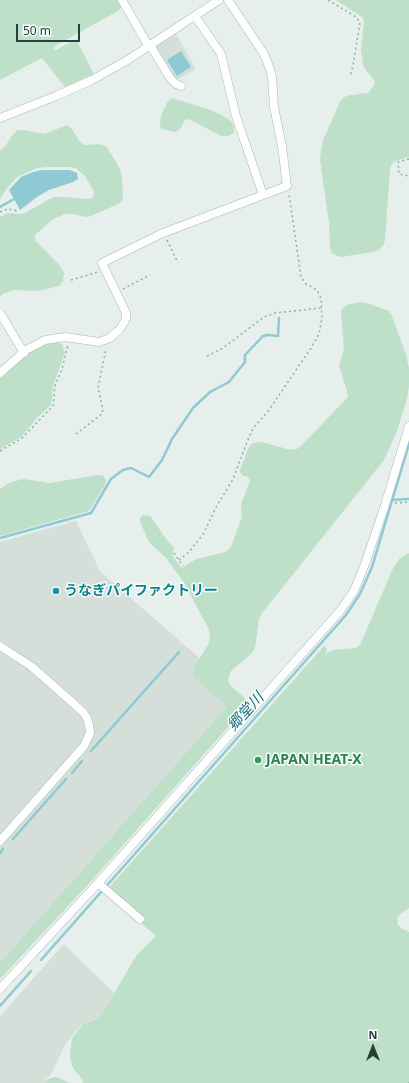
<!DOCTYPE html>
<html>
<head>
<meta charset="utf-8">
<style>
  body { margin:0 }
  #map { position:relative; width:409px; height:1083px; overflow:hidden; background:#e6efeb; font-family:"Noto Sans",sans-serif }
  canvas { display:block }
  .north { position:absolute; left:353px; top:1027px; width:40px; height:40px; -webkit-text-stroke:3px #f7fbf9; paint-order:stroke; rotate:0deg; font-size:11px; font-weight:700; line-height:16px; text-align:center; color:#24423a }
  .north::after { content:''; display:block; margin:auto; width:14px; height:18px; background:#24423a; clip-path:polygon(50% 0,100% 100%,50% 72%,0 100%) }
  .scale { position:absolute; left:16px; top:24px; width:64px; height:18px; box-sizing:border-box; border:2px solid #24423a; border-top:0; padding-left:5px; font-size:12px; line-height:14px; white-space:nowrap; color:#24423a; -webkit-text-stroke:3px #f7fbf9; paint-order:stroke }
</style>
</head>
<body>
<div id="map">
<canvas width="409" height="1083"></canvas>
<div class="north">N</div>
<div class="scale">50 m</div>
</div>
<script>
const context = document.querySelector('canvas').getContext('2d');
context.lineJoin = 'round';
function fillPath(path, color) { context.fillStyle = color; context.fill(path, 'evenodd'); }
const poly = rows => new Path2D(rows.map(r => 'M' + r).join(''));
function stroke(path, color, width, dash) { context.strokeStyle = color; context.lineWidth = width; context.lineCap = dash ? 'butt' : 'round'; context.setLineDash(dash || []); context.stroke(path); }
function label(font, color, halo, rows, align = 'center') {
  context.font = font + ' "Noto Sans","Noto Sans JP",sans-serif'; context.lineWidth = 3; context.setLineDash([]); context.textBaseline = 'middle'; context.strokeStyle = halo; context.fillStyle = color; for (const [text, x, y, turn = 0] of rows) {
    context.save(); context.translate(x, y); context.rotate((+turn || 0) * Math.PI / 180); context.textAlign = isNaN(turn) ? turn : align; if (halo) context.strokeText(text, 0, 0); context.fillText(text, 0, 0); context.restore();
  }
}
const built = poly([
  [176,34,196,69,175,81,155,47],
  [76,521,100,571,246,699,247,704,93,879,0,979,0,542],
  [64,944,114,993,102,1014,97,1019,87,1022,80,1026,66,1043,51,1074,43,1083,0,1083,0,1016]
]);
const green = poly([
  [0,0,124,0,123,5,118,11,55,46,54,51,76,39,94,74,65,87,42,58,0,80],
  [336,0,409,0,409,157,395,161,392,164,390,168,385,240,383,246,379,250,373,252,341,257,336,255,332,253,330,248,329,223,320,160,321,150,323,140,340,102,344,97,351,95,368,93,374,85,375,81,365,69,363,65,361,49,364,22,362,17],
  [172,98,211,110,225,117,230,120,234,126,234,133,228,136,221,136,189,119,184,121,181,128,176,132,162,129,160,127,161,115,168,101],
  [66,125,71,128,80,142,84,145,99,144,103,145,107,147,117,164,121,172,122,181,123,198,121,202,116,205,91,216,85,217,73,214,65,214,52,220,35,235,35,240,61,267,64,273,63,281,59,286,38,291,15,290,3,294,0,297,0,217,8,213,20,214,25,213,46,201,54,197,64,197,87,199,92,198,94,194,93,190,85,176,76,168,68,167,46,167,37,168,17,177,8,187,0,199,0,151,6,145,13,134,18,130,24,130,45,134],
  [361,302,367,303,389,311,392,316,406,355,409,368,409,386,407,399,397,431,384,460,263,612,259,619,255,648,251,654,231,671,229,676,228,682,232,687,247,701,246,707,93,879,0,979,0,963,227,707,195,678,193,675,194,667,208,645,210,638,209,630,185,584,166,558,149,542,140,522,140,518,143,515,150,516,167,540,174,547,174,549,172,555,173,557,182,568,196,559,226,552,231,547,242,517,241,504,250,481,248,477,243,476,240,473,240,470,248,449,251,444,258,442,266,443,287,449,293,450,299,448,348,397,347,391,339,366,344,348,341,314,341,310,347,305],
  [58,342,62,344,65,353,53,386,51,405,38,417,21,437,0,449,0,377,28,353,46,343],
  [98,475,104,476,106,481,105,485,89,511,0,536,0,489,6,485,11,482,24,479,49,483],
  [409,553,409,908,400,914,397,919,398,925,402,929,409,932,409,1083,83,1083,82,1079,73,1068,71,1062,70,1055,72,1038,83,1024,97,1019,102,1014,136,956,156,936,105,892,324,646,327,649,325,657,327,653,333,650,356,648,360,645,394,566,400,558],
  [56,1077,62,1079,70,1083,43,1083,50,1078]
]);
const water = poly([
  [181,51,191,67,177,76,167,60],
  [42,170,70,170,77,173,78,179,73,182,49,190,37,197,20,210,9,190,21,177,33,172]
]);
const stream = poly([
  [0,207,14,199],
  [392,500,409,499],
  [0,538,91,513,111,479,123,470,131,468,149,477,162,460,172,439,193,408,210,392,229,382,245,362,245,355,263,336,268,335,278,336,279,318],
  [91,751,179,652],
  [72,773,82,761],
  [13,839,66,779],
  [0,853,3,849],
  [41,960,346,615,360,594,372,567,409,444],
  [0,1006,31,971]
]);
const path = poly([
  [328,0,356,17,360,23,353,65,350,77],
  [409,159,398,162,399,174,409,176],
  [0,212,8,209,19,211],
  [167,240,178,263],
  [71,280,98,272],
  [123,289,150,275],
  [207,356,223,348,264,317,275,313,321,308],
  [76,434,102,414,103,409,98,388,106,349],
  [0,451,22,438,53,406,55,386,62,369,68,345],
  [395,503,409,502],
  [174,553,183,566],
  [179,560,189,552,204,533,215,509,233,479,249,437,254,427,269,410,311,348,319,334,322,318,321,298,317,290,306,284,301,277,289,194],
  [408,1083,409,1083]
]);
const minor = poly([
  [122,0,149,47],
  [195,16,221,54,236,116,263,195],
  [150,45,170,78,176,84,181,86],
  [0,118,56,96,92,80,126,61,219,0],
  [0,313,24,353],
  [0,373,26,350,45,340,65,337,99,342,110,338,120,329,126,319,126,313,102,263,163,233,287,186,282,146,274,107,272,76,270,69,264,54,228,0],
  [0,646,31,666,83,712,87,718,89,725,90,733,84,746,0,841],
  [98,883,140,919],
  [0,989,98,883,340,611,354,591,365,564,385,505,409,426]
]);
const markers = [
  [56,591,4,"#0f9aa8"],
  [258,760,4,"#2e9e5b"]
];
const cultureNames = [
  ["うなぎパイファクトリー",64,591]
];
const leisureNames = [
  ["JAPAN HEAT-X",266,760]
];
const waterNames = [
  ["郷堂川",246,712,-48]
];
fillPath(built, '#d4dfda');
fillPath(green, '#bfe0c8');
fillPath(water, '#8ec9d4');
stroke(stream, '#8ec9d4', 2.5);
stroke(minor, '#a8b8b2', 9);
stroke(path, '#86b3a5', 1.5, [2, 3]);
stroke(minor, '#fff', 8);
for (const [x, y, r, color] of markers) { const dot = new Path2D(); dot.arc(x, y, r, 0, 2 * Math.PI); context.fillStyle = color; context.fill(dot); stroke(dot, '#f7fbf9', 1.5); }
label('bold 14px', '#0d838f', '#f7fbf9', cultureNames, 'left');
label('bold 14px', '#27864d', '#f7fbf9', leisureNames, 'left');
label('italic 15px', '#1c6f80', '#f7fbf9', waterNames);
</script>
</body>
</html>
